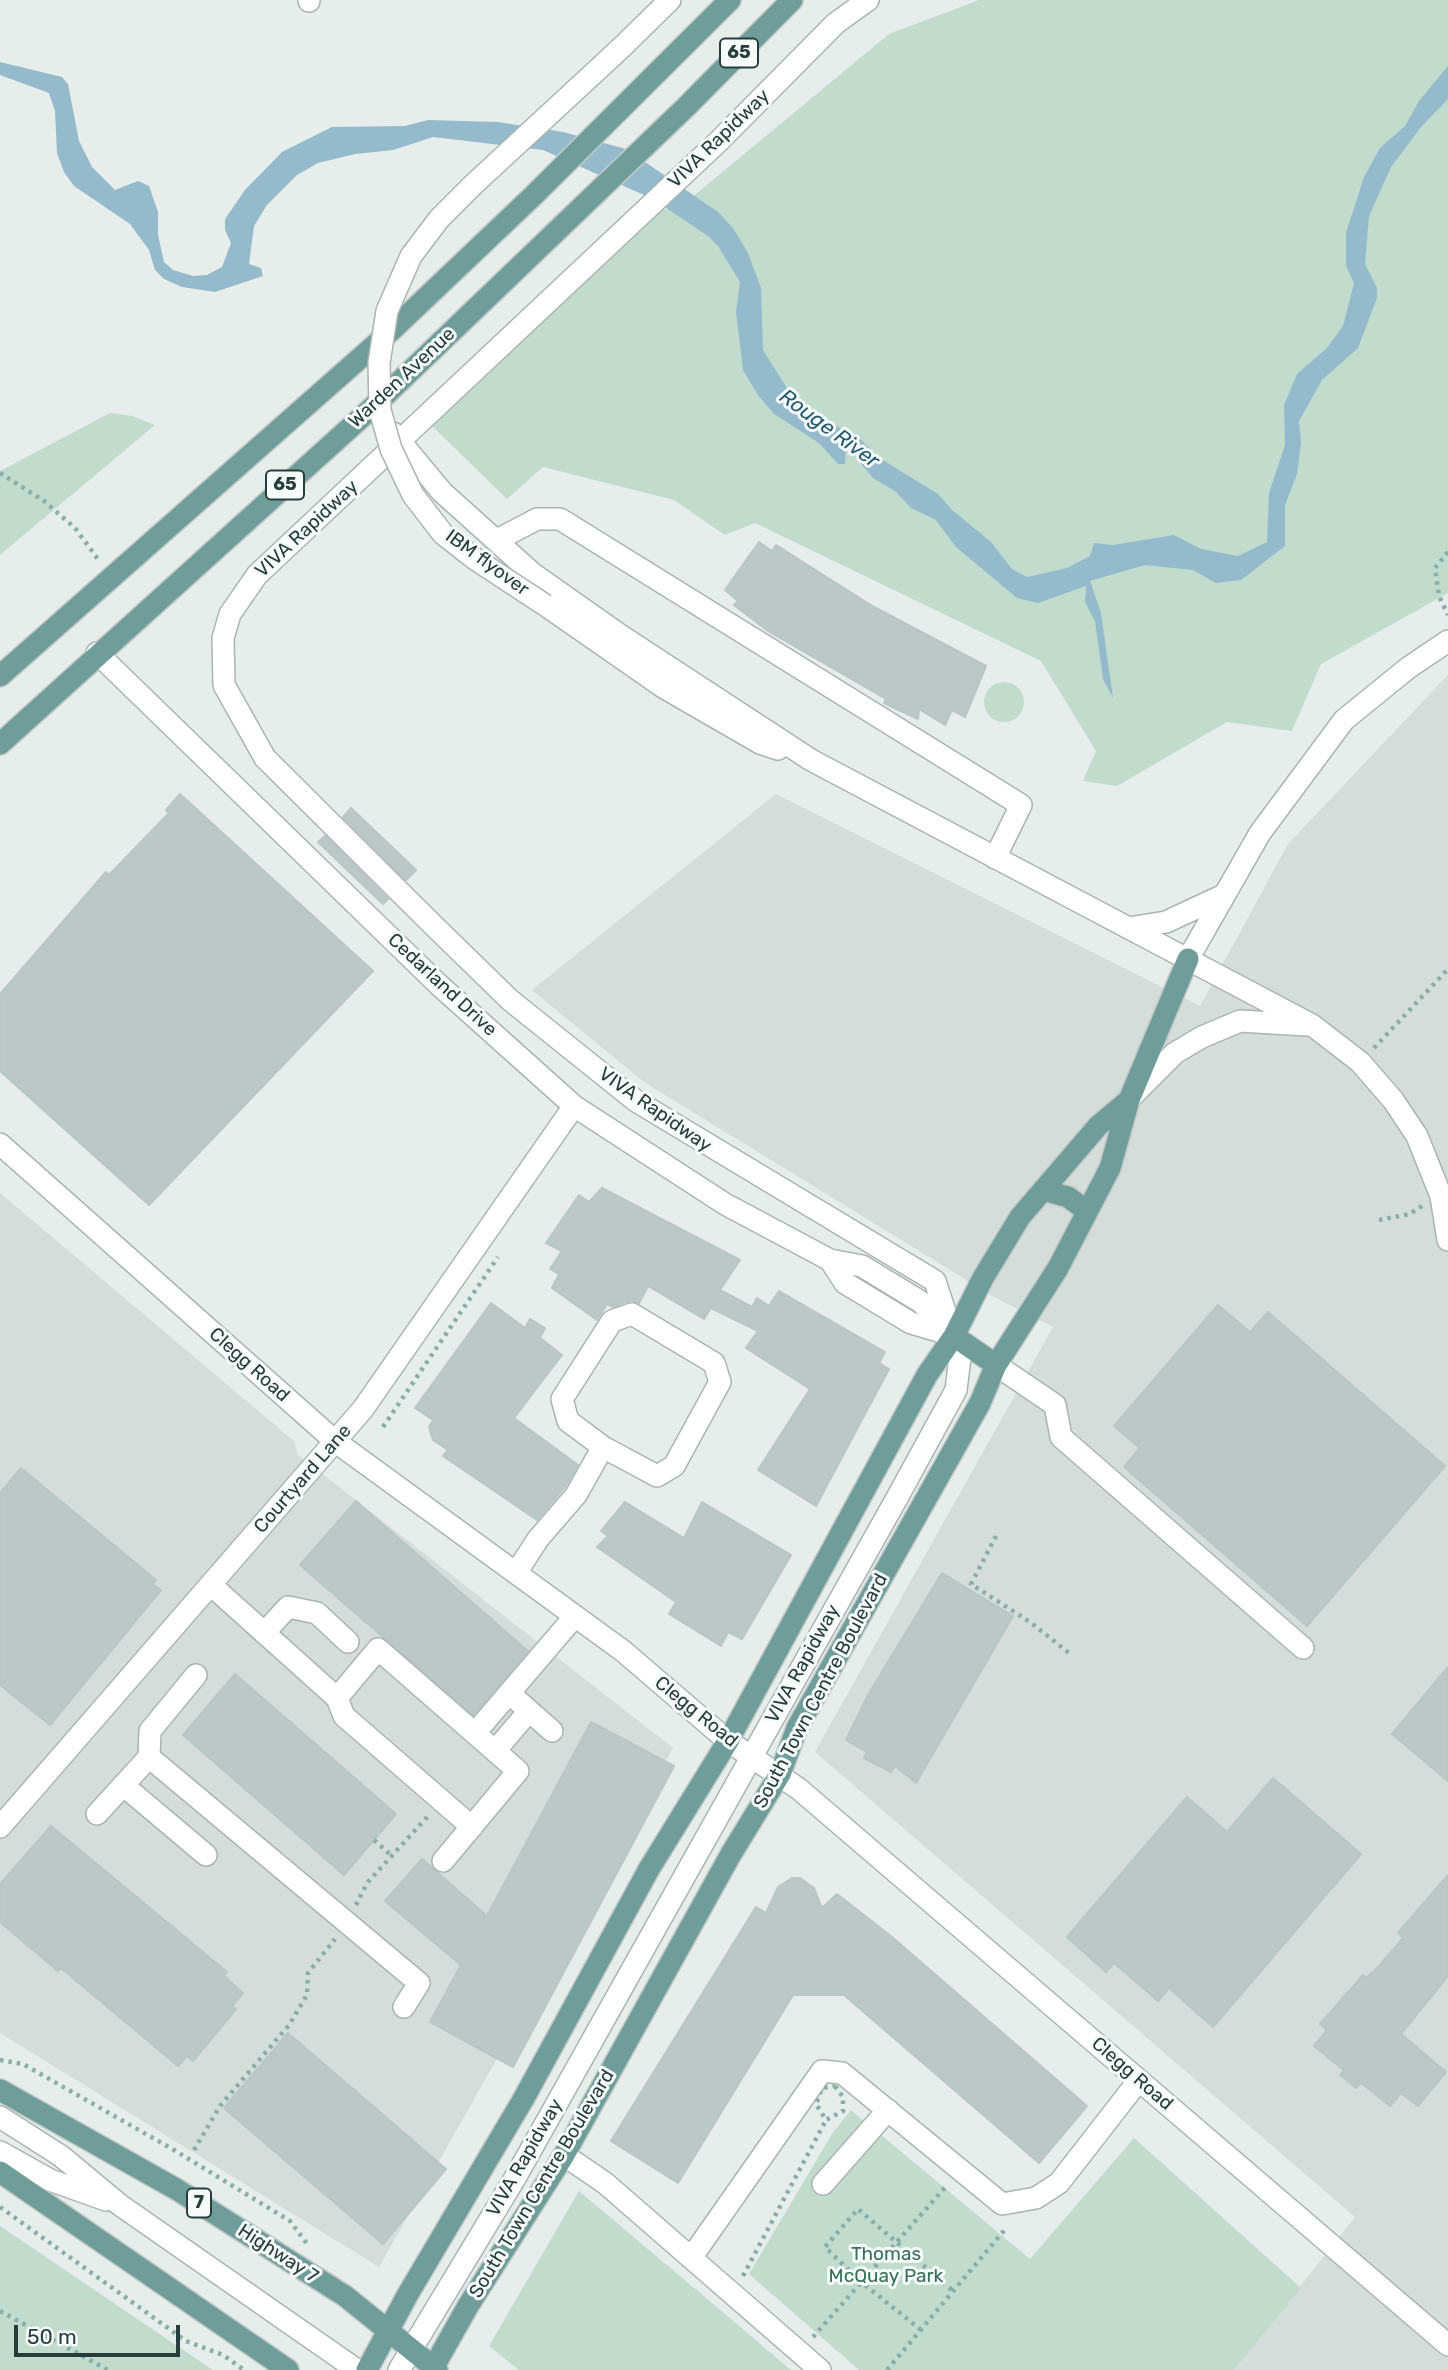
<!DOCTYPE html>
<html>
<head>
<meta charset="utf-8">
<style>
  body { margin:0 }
  #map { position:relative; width:1448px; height:2370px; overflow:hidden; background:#e6edeb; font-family:Rubik,sans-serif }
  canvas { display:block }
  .scale { position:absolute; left:14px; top:2325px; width:166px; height:32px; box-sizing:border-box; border:4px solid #263e3b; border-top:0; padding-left:9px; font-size:21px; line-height:24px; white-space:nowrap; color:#263e3b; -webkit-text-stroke:5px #f6faf9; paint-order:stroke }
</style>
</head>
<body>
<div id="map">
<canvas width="1448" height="2370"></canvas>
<div class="scale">50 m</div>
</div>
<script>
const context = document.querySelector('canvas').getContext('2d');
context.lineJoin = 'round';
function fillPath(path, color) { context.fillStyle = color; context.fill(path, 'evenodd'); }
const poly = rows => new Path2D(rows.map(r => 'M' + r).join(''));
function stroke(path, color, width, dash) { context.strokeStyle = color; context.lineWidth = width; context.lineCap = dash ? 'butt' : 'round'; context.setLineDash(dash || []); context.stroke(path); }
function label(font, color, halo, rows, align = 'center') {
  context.font = font + ' Rubik,sans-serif'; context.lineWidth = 6; context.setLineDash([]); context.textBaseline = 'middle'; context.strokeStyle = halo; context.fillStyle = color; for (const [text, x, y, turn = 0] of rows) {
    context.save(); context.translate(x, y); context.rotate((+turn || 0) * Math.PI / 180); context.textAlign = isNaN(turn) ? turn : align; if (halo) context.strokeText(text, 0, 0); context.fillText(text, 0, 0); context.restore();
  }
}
const built = poly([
  [1448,675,1448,2370,1234,2370,1355,2217,815,1752,1053,1327,994,1297,644,1082,532,990,776,794,1200,1006,1288,844],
  [0,1193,295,1442,297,1454,673,1748,379,2267,0,2033]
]);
const green = poly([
  [979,0,1448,0,1448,593,1321,664,1292,731,1227,722,1117,786,1083,781,1096,751,1041,661,755,523,725,535,674,500,543,467,507,499,430,424,644,211,679,208,889,34],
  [110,413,132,416,155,425,0,555,0,471],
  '984 702a20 20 0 1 1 40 0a20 20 0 1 1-40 0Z',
  [851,2110,1030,2259,1134,2138,1301,2288,1234,2370,859,2370,749,2274,832,2134],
  [579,2191,725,2314,791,2370,519,2370,489,2346],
  [0,2226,213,2370,0,2370]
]);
const water = poly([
  [0,62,62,77,68,84,79,141,92,167,115,190,138,181,149,186,158,212,158,235,164,262,173,270,193,276,207,275,222,267,231,243,225,230,225,219,245,190,282,152,332,127,405,126,428,120,498,122,563,132,626,149,718,212,733,228,748,253,761,288,763,350,792,396,829,423,857,436,881,459,938,494,952,510,991,542,1012,569,1027,577,1067,568,1090,556,1094,543,1113,545,1174,535,1201,549,1238,556,1267,542,1269,493,1285,445,1284,405,1297,374,1327,348,1343,326,1354,283,1346,266,1346,233,1364,177,1380,148,1405,126,1419,101,1448,66,1448,99,1421,127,1391,167,1369,216,1365,264,1377,288,1377,298,1358,348,1322,380,1299,421,1301,443,1297,474,1285,505,1285,546,1241,580,1216,583,1193,570,1145,565,1090,581,1101,613,1113,698,1103,679,1095,621,1085,602,1086,586,1038,603,1017,598,956,547,936,520,911,508,896,492,873,478,857,459,852,444,846,446,845,464,838,464,819,443,774,414,758,395,743,370,736,312,740,282,718,246,708,236,653,199,543,150,433,137,393,150,355,154,318,163,297,175,267,205,254,226,249,264,261,268,263,276,215,292,182,287,164,279,155,270,149,250,130,224,74,186,64,172,57,153,55,111,49,93,0,75]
]);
const building = poly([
  [759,542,772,551,776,545,874,607,986,666,965,717,952,710,945,725,919,709,918,719,884,703,886,699,768,631,734,605,738,601,725,590,759,542],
  [180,794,373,971,149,1205,0,1071,0,994,106,872,109,875,169,813,166,810,180,794],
  [351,808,416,870,406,880,343,817,351,808],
  [325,836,388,899,383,904,318,842,325,836],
  [602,1188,740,1260,720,1290,752,1307,757,1298,769,1306,779,1291,885,1352,879,1363,889,1369,816,1506,758,1470,810,1389,746,1348,758,1331,711,1308,704,1319,648,1286,639,1303,631,1300,613,1307,607,1304,597,1320,552,1288,559,1274,550,1269,562,1251,546,1243,579,1195,589,1202,602,1188],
  [491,1303,525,1328,530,1319,545,1328,540,1338,562,1355,514,1418,578,1465,565,1487,537,1520,443,1456,448,1450,433,1440,429,1427,433,1420,415,1408,491,1303],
  [1218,1305,1250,1332,1268,1312,1445,1466,1307,1626,1124,1467,1140,1448,1114,1426,1218,1305],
  [21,1468,156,1580,152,1584,161,1590,50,1725,0,1685,0,1493,21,1468],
  [356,1501,528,1651,473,1715,300,1565,356,1501],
  [625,1502,684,1538,702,1502,791,1555,742,1639,728,1632,721,1646,669,1614,676,1602,597,1547,608,1536,601,1531,625,1502],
  [942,1573,1013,1616,916,1783,895,1766,891,1772,864,1758,867,1752,846,1740,868,1695,942,1573],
  [1448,1667,1448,1781,1392,1734,1448,1667],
  [235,1674,396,1814,344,1875,183,1735,235,1674],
  [591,1722,674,1766,513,2067,430,2022,461,1965,385,1901,422,1859,487,1916,591,1722],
  [1273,1778,1361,1854,1213,2027,1169,1988,1158,2001,1114,1963,1106,1972,1067,1937,1187,1797,1227,1832,1273,1778],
  [51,1826,227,1972,224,1976,243,1993,232,2006,236,2009,193,2061,187,2056,178,2066,61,1968,58,1971,0,1922,0,1884,51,1826],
  [1448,1875,1448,1976,1401,2034,1446,2072,1418,2106,1401,2093,1390,2106,1361,2083,1356,2088,1340,2075,1344,2070,1314,2046,1327,2030,1320,2024,1363,1975,1366,1978,1380,1965,1403,1938,1398,1933,1448,1875],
  [792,1878,800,1878,814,1888,822,1908,837,1894,892,1937,1087,2106,1039,2163,844,1995,793,1995,678,2183,611,2141,756,1907,766,1913,778,1887,792,1878],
  [288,2033,446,2169,383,2244,224,2108,288,2033]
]);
const path = poly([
  [0,473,44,501,75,528,100,562],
  [1448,552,1435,568,1439,596,1448,615],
  [1374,1048,1448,969],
  [1379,1220,1410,1214,1422,1206],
  [383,1427,498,1257],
  [996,1536,971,1584,1030,1622,1069,1653],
  [374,1840,392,1856],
  [356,1905,367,1883,429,1815],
  [0,2060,23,2064,174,2150,290,2221,308,2245],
  [835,2086,843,2097,843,2111,826,2120,816,2104,822,2088,835,2086],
  [194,2150,220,2106,289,2025,307,1995,308,1973,335,1939],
  [0,2207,186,2341,223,2355,244,2370],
  [743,2276,826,2120],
  [0,2311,108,2370],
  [921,2330,860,2281,825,2247,858,2209,953,2291],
  [813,2337,948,2184],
  [887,2370,1007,2227]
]);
const minor = poly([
  [309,0,309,1],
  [622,47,670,0],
  [393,433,442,492,532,573,620,635,811,760,1312,1025,1360,1062,1393,1100,1417,1136,1441,1196,1448,1240],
  [497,540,537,519,560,519,1021,805,995,858],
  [545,605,663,687,760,743,778,749],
  [97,653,439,985,574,1106,725,1204,830,1260,862,1266,921,1302,950,1332],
  [1128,928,1166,922,1224,895],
  [1188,959,1260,833,1344,720,1408,668,1448,641],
  [1130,1098,1175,1053,1202,1037,1240,1021,1306,1025],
  [0,1144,336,1442,623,1651,728,1741,799,1789,1448,2345],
  [830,1260,845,1283,911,1323,952,1335],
  [632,1314,714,1363,720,1382,674,1466,657,1476,603,1447,568,1421,562,1399,612,1321,632,1314],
  [996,1365,1055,1405,1061,1437,1303,1648],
  [516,1573,538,1539,576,1495,603,1447],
  [211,1585,337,1698,344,1716,472,1827],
  [264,1633,288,1607,317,1613,348,1642],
  [196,1675,150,1731,149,1757,419,1983,404,2007],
  [509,1693,552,1731],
  [337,1698,378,1649,518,1771,443,1861],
  [475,1733,575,1616],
  [495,1751,529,1711],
  [123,1785,206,1855],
  [97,1814,149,1757],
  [0,1827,363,1409,574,1106],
  [0,2117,61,2156,120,2205,357,2370],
  [0,2152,50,2180,106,2200],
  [564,2155,605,2183,820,2370],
  [823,2184,888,2110],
  [691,2258,822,2071,842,2073,1002,2204,1036,2198,1059,2183,1139,2080],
  [399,2370,515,2178,897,1498,956,1390,960,1358,935,1281,636,1101,510,1000,431,923,265,758,224,685,223,638,230,614,257,575,719,141,836,23,868,0]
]);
const major = poly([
  [0,676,393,329,534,195,730,0],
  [0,744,374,406,686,107,792,0],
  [1043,1190,1068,1197,1087,1211],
  [954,1336,996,1365],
  [0,2090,176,2189,345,2296,437,2370],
  [0,2172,288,2370],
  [367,2370,408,2294,524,2098,649,1869,728,1741,927,1375,954,1336,983,1278,1020,1217,1098,1126,1129,1100],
  [432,2370,468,2306,564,2155,731,1854,780,1774,797,1728,980,1403,996,1365,1058,1268,1110,1168,1129,1100,1188,959]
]);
const minorBridge = poly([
  [545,605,475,559,443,534,413,495,391,449,380,410,379,363,387,311,411,256,439,219,474,184,622,47]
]);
const shields = [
  [739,53,38],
  [285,485,38],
  [199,2203,24]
];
const shieldNames = [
  ["65",739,53],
  ["65",285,485],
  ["7",199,2203]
];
const streetNames = [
  ["VIVA Rapidway",719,139,-44],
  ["Warden Avenue",402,378,-43],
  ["VIVA Rapidway",307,529,-43],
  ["IBM flyover",487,563,36],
  ["Cedarland Drive",442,985,43],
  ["VIVA Rapidway",655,1110,35],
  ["Clegg Road",249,1365,42],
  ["Courtyard Lane",303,1479,-49],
  ["VIVA Rapidway",803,1664,-61],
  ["South Town Centre Boulevard",821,1691,-62],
  ["Clegg Road",696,1712,39],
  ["Clegg Road",1132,2074,41],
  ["VIVA Rapidway",525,2158,-60],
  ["South Town Centre Boulevard",542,2184,-59],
  ["Highway 7",278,2254,33]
];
const parkNames = [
  ["Thomas",886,2255],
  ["McQuay Park",886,2277]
];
const waterNames = [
  ["Rouge River",829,429,36]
];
fillPath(built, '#d4ddda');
fillPath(green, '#c1dccd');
fillPath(water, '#94bacc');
fillPath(building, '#bbc8c5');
stroke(building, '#b9c6c3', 2);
stroke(minor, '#a9b5b3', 24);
stroke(major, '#c2c9c8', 24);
stroke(path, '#89aea8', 4.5, [3.5, 5]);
stroke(minor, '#fff', 21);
stroke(major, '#6f9e9a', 21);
stroke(minorBridge, '#a9b5b3', 24, []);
stroke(minorBridge, '#fff', 21);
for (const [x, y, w] of shields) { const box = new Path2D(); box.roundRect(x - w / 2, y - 14.5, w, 29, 5); context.fillStyle = '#f6faf9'; context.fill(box); stroke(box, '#263e3b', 2); }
label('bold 18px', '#263e3b', null, shieldNames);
label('19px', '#263e3b', '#f6faf9', streetNames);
label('19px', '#347156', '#f6faf9', parkNames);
label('italic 21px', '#255a74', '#f6faf9', waterNames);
</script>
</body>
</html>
